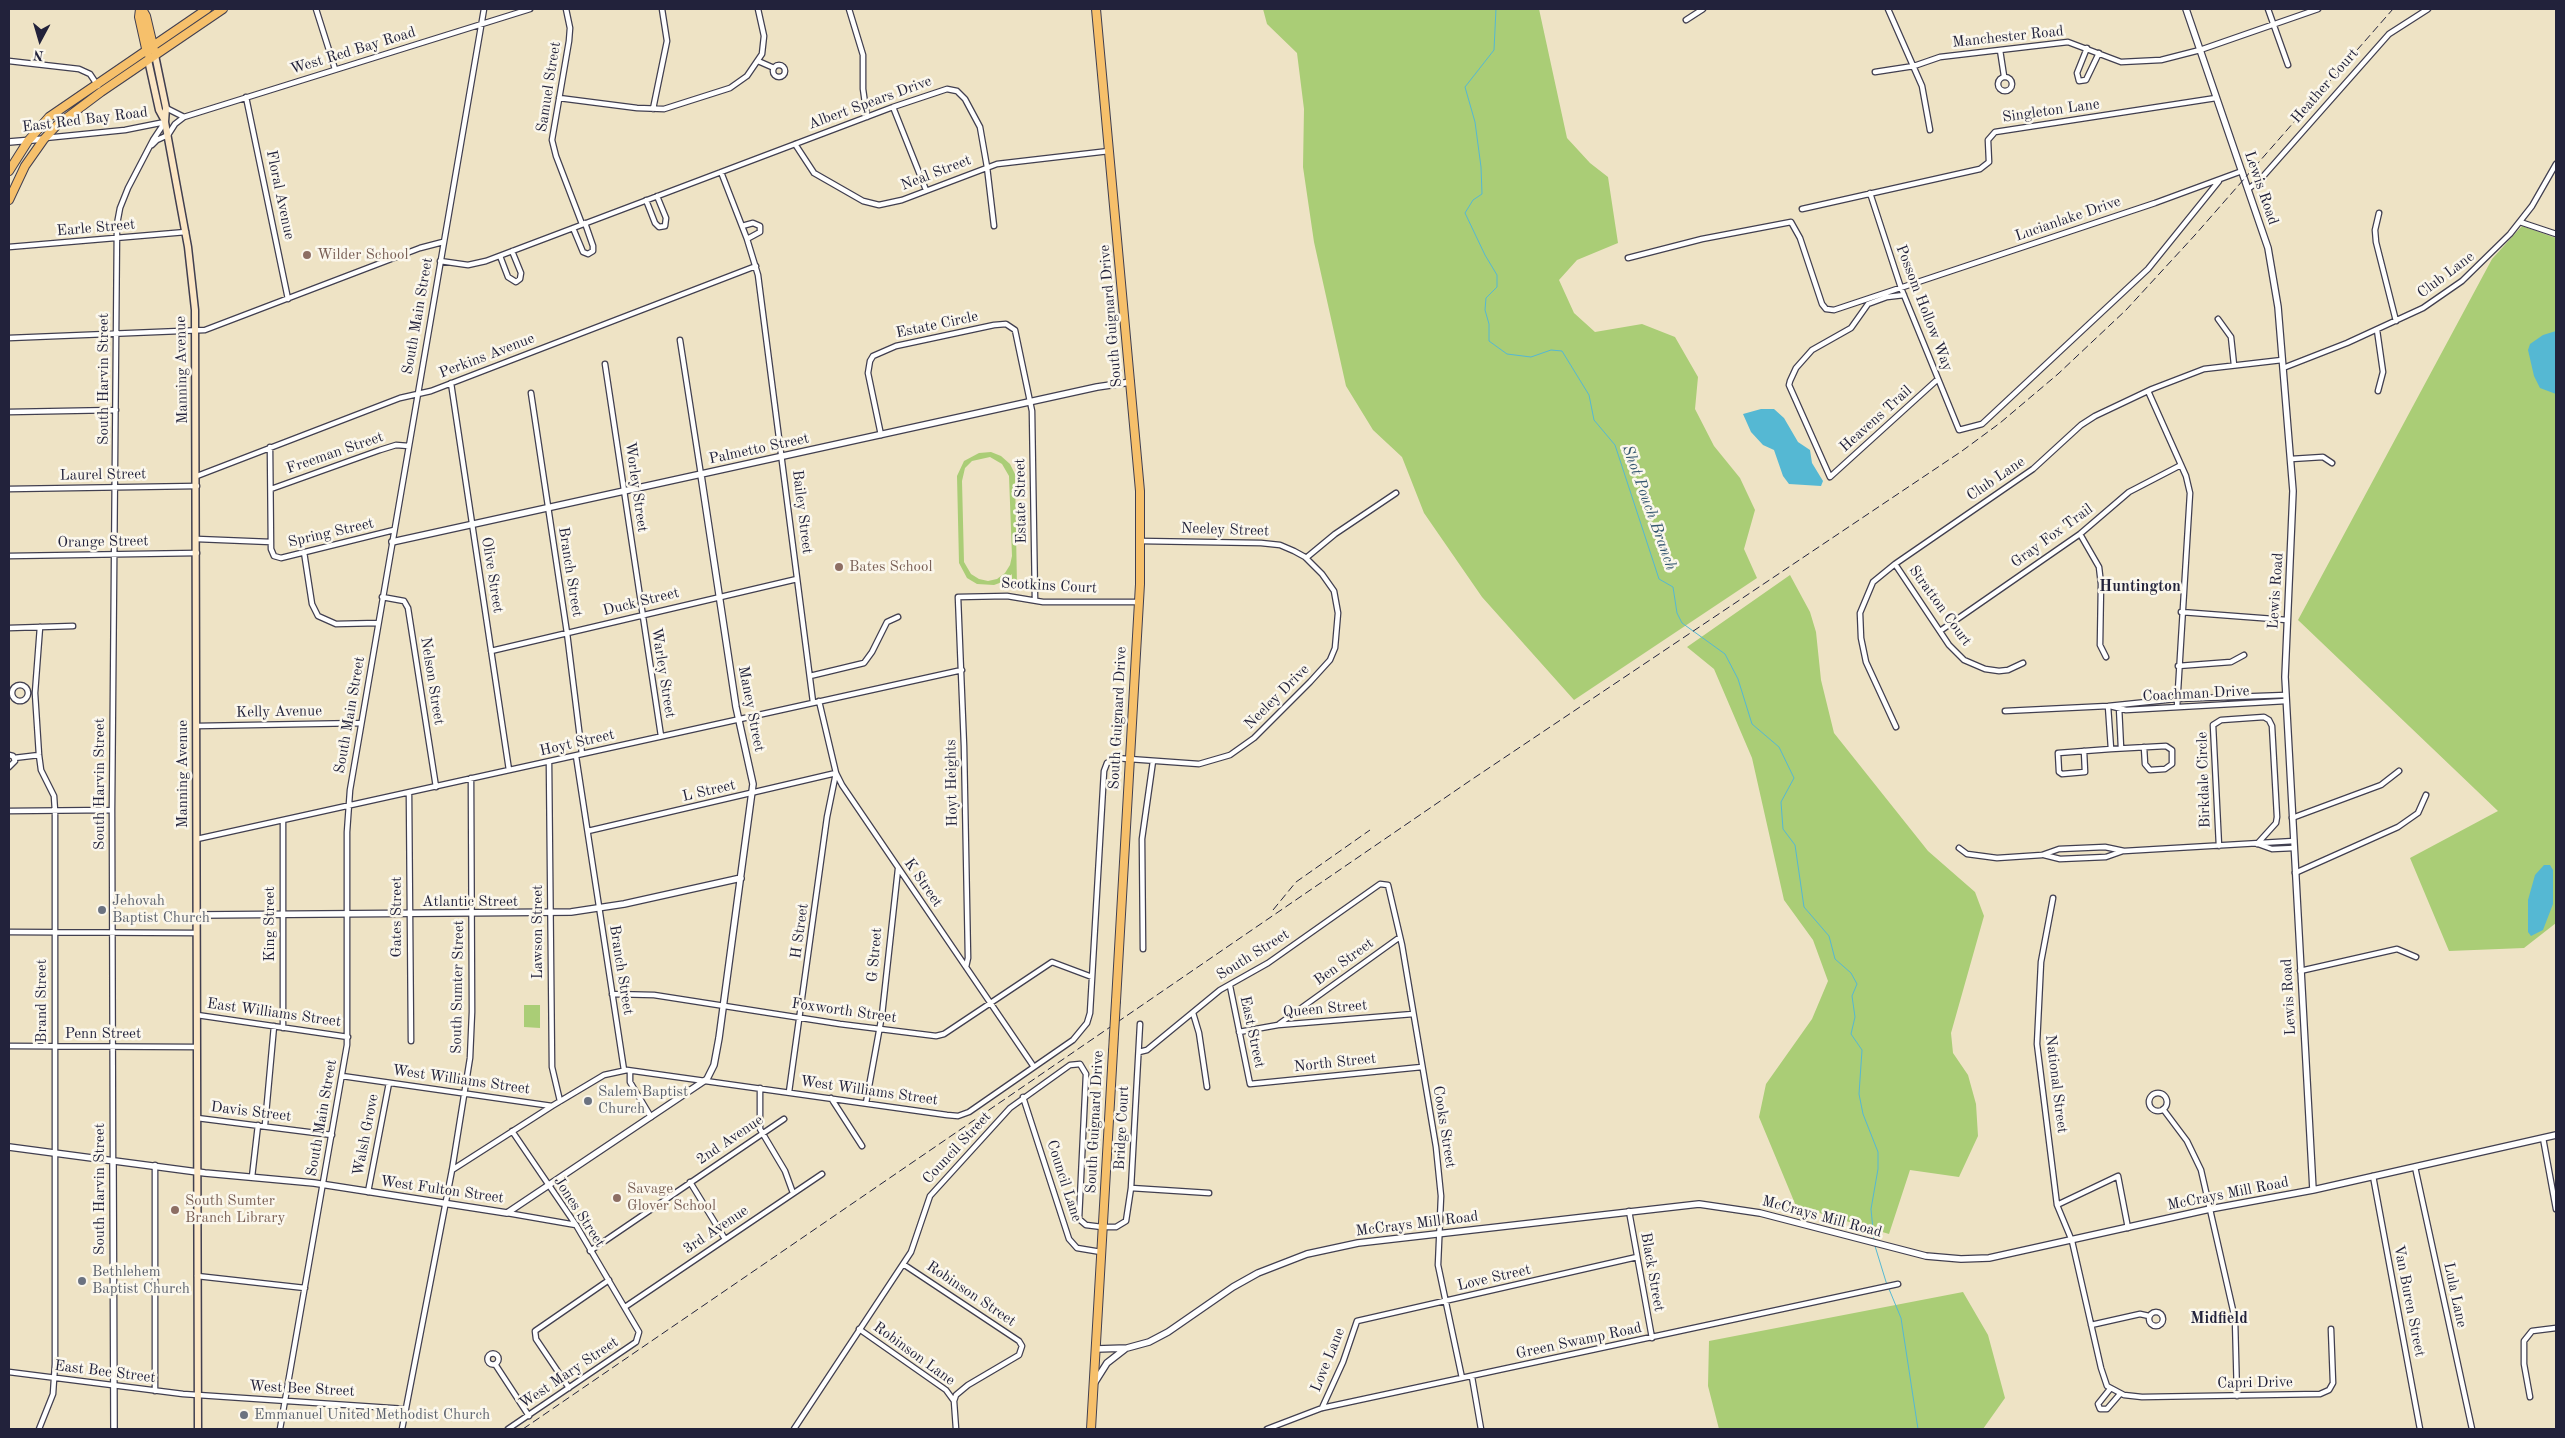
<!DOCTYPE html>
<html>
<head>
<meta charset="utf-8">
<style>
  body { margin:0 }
  #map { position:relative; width:2565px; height:1438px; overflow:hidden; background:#eee3c5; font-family:"Old Standard TT",serif }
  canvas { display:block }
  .frame { position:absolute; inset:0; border:10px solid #22223b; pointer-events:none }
  .north { position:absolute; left:15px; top:15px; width:50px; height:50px; -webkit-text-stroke:4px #fbf7ec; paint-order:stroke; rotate:186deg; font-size:14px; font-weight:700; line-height:20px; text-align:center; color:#22223b }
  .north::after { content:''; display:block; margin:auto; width:18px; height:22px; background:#22223b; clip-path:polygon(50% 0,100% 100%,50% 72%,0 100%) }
</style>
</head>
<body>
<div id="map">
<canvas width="2565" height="1438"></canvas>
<div class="frame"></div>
<div class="north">N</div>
</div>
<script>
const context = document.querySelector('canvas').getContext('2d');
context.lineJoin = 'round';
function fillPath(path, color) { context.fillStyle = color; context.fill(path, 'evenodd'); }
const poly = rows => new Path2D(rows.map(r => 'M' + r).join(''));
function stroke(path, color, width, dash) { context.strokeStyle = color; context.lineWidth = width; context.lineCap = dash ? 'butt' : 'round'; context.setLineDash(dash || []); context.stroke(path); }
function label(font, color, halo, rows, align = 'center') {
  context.font = font + ' "Old Standard TT",serif'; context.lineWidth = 5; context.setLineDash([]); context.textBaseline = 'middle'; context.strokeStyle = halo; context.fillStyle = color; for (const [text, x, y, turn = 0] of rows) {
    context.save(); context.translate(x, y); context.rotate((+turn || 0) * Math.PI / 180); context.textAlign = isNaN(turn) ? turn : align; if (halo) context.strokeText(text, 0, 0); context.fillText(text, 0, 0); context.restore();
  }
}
const green = poly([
  [1263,9,1539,9,1567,138,1590,163,1608,177,1618,243,1577,260,1559,280,1574,313,1595,332,1642,324,1675,337,1698,377,1695,409,1714,446,1740,478,1755,510,1744,549,1757,578,1574,700,1482,597,1424,513,1402,457,1373,430,1346,386,1314,242,1303,167,1304,109,1297,53,1267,24],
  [2522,226,2556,238,2556,923,2524,948,2449,951,2410,858,2498,811,2298,620,2492,259],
  [979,453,991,452,1001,456,1010,464,1015,474,1017,587,1012,587,1012,574,1005,581,994,585,977,584,967,578,959,563,957,476,964,461],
  [990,457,1002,464,1009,476,1012,556,1010,565,1005,573,997,579,988,581,979,579,971,574,964,562,962,481,965,468,972,461],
  [1790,575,1810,612,1816,632,1821,680,1834,733,1928,851,1975,892,1984,916,1951,1033,1953,1053,1968,1075,1976,1104,1978,1136,1959,1177,1910,1170,1889,1234,1796,1206,1759,1117,1766,1084,1812,1019,1828,981,1813,940,1784,900,1752,758,1714,669,1687,647],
  [524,1005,540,1005,540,1028,524,1027],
  [1963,1292,1988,1335,2005,1398,1983,1429,1719,1429,1708,1386,1709,1341]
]);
const water = poly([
  [2556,331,2556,394,2540,388,2534,376,2528,350,2530,344,2543,335],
  [1761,409,1774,409,1784,418,1798,442,1810,450,1812,463,1823,481,1821,486,1789,484,1783,476,1774,450,1763,445,1751,432,1743,414],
  [2544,865,2550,865,2553,870,2553,904,2543,930,2531,936,2528,932,2528,900,2535,875]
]);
const stream = poly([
  [1496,9,1494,50,1465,87,1475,122,1481,167,1482,194,1473,200,1465,213,1485,255,1497,275,1497,287,1486,298,1485,310,1489,324,1489,341,1507,354,1531,357,1551,350,1562,351,1589,395,1594,420,1615,445,1659,579,1673,587,1677,613,1682,623,1725,654,1738,679,1752,724,1779,747,1794,778,1781,802,1783,829,1795,845,1804,907,1829,936,1835,959,1851,973,1857,984,1852,996,1855,1017,1851,1034,1862,1050,1859,1094,1863,1114,1878,1152,1878,1169,1871,1209,1874,1240],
  [1875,1246,1887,1285],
  [1889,1289,1901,1318,1918,1429]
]);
const minor = poly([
  [316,9,335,69],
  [566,9,570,28,569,41,552,140,556,156,582,224],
  [849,9,863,55,863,89,867,117],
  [1888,9,1922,86,1930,130],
  [2268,9,2288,65],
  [1686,20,1703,9],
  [2087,48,2077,73,2079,81,2086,80,2099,53],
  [2000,50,2004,76],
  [9,61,79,69,90,74,98,86],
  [758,61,774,68],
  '773 71a6 6 0 1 1 12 0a6 6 0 1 1-12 0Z',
  [1875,72,1914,66,1940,57,2068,42,2121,62,2161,60,2200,50,2318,9],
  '1998 84a7 7 0 1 1 14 0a7 7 0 1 1-14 0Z',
  [246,97,288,299],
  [559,98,637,108,664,109,730,88,747,76,762,54,764,36,758,9],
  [893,107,926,190],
  [166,108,184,117],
  [653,109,667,41,662,9],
  [45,138,125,130,165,122],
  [795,144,814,173,863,201,879,205,902,200,997,164,1109,151],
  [152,145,157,140,168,135,175,124,184,117,530,9],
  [721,172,747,239,758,275,813,702],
  [2248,189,2259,181,2389,34,2428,9],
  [1870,193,1901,288,1959,430,1982,424,2148,269,2219,181],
  [646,200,655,223,659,227,665,226,666,218,657,196],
  [1802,209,1980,169,1989,162,1988,140,1995,132,2216,98],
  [2379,213,2375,230,2376,242,2396,321],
  [2520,222,2556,234],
  [742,226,753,223,760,226,760,232,747,239],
  [573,228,583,252,588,254,593,251,593,246,585,223],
  [9,247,186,232],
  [500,256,508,277,516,282,520,279,521,273,512,251],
  [1628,258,1702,239,1791,222,1800,238,1822,304,1826,309,1834,310,2155,203,2242,171],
  [440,261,468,265,486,261,893,107,947,89,957,91,965,99,980,127,987,167,994,226],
  [1904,295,1887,297,1868,304,1851,328,1812,350,1796,368,1790,381,1789,385,1830,477,1938,379],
  [2218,319,2231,337,2234,365],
  [2377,330,2383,372,2378,391],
  [9,338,205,330,420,248,443,242],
  [680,340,701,475],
  [605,364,661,736],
  [2283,368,2347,343,2423,308,2462,281,2510,234,2532,206,2556,164],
  [451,383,509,770],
  [2148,391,2186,476,2190,493,2177,707],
  [531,393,567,633,582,754],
  [9,412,116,410],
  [881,435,868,373,870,361,873,356,896,346,994,325,1006,324,1015,330,1032,411,1035,600],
  [270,447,271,549,274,556,281,558,394,530],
  [2291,459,2323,457,2332,463],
  [197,476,400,398,431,391,756,266],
  [9,489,197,486],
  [271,489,380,450,396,445,409,446],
  [2080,534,2099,567,2101,584,2100,645,2106,657],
  [197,539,271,542],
  [304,552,312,604,318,616,336,624,378,623],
  [9,556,197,553],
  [1306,558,1335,534,1396,493],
  [1895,564,1949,645,1964,660,1985,669,1999,671,2008,670,2023,663],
  [382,597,404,601,408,608,436,787],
  [2181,612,2287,620],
  [9,628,73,626],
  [1940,631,2080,534,2129,492,2181,465],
  [491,651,797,579],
  [2178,666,2231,662,2244,655],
  [810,676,864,663,872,652,887,622,898,617],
  '12 693a8 8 0 1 1 16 0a8 8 0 1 1-16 0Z',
  [819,701,836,773,842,785,1034,1067],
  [2108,706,2111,749],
  [2110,706,2126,710,2286,701],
  [2119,707,2121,748],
  [2005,711,2108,706,2176,699,2286,695],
  [197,726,361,723],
  [1896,727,1866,662,1861,638,1860,613,1873,582,1895,564,2033,469,2081,425,2095,416,2152,389,2204,369,2282,360],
  [2084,751,2085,772,2062,774,2059,772,2058,753,2111,749,2166,746,2172,750,2172,764,2165,769,2150,770,2145,764,2144,747],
  [9,755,13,756,15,761,9,767],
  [576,756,624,1070],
  [14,758,39,755],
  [549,762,552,1067,560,1101],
  [409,793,411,1041],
  [9,811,112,810],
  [2292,818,2381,785,2399,771],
  [283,821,283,1028],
  [588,831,836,773],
  [197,839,962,670],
  [2258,844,2272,849,2294,848],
  [2219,846,2213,725,2221,720,2264,717,2269,720,2272,726,2277,817,2276,823,2257,844],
  [1959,848,1967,854,1997,858,2042,855,2059,849,2105,847,2124,851,2294,841],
  [2044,855,2060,859,2106,857,2123,851],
  [2295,873,2398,827,2418,813,2426,795],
  [2053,898,2041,962,2037,1044,2057,1205,2072,1241,2101,1368,2107,1386,2124,1395,2142,1397,2320,1394,2329,1390,2333,1383,2331,1329],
  [9,932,196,933],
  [1143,949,1142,839,1153,761],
  [966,967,968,958,964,746,958,597,1007,596,1043,602,1139,602],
  [2300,971,2397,949,2416,957],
  [1230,986,1250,1084,1422,1067],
  [612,994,654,995,840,1024,936,1036,944,1034,1052,962,1092,977],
  [1193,1013,1199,1033,1207,1087],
  [197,1015,348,1037],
  [1279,1024,1400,937],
  [1239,1032,1278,1025,1413,1014],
  [9,1046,197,1047],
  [1139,1052,1147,1050,1220,990,1268,963,1380,884,1388,885,1402,945,1436,1147,1441,1196,1438,1265,1462,1378],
  [630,1071,630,1082,651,1117],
  [342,1076,552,1106,604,1075,627,1070,947,1115,958,1116,969,1112,1073,1040,1087,1023,1090,1013,1104,771,1107,763,1115,758,1199,764,1230,755,1254,738,1310,682,1330,660,1335,648,1338,613,1334,591,1322,574,1305,557,1294,551,1280,545,1261,543,1140,541],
  [760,1088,760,1129,785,1171,793,1193],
  [789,1092,827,817,836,773],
  '2149 1102a9 9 0 1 1 18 0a9 9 0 1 1-18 0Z',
  [1023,1097,1069,1239,1077,1248,1101,1252],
  [831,1098,862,1146],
  [866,1103,882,1015,898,869],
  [2163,1109,2187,1141,2201,1170,2235,1319,2237,1396],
  [197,1118,332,1135],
  [265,1125,274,1026],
  [2543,1138,2556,1209],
  [113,1160,112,810,117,224,120,208,128,188,153,140,165,122],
  [155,1165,155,1391],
  [2415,1167,2472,1429],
  [452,1170,552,1106],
  [2373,1176,2420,1429],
  [252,1177,258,1125],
  [690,1182,725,1239],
  [1131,1188,1209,1193],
  [368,1192,389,1083],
  [2057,1205,2118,1176,2128,1228],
  [1629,1211,1652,1338],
  [507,1213,576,1225],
  [590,1251,784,1119],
  [903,1264,1019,1341,1022,1346,1019,1355,968,1385,956,1395,954,1401],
  [197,1276,305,1288],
  [625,1307,822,1174],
  '2149 1319a7 7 0 1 1 14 0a7 7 0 1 1-14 0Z',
  [2091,1325,2140,1314,2149,1316],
  [859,1329,946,1390,954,1401,956,1429],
  '487.5 1359a5.5 5.5 0 1 1 11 0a5.5 5.5 0 1 1-11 0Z',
  [495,1364,529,1416],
  [9,1372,183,1394,406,1409],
  [1472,1377,1481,1429],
  [569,1388,536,1339,535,1331,609,1280],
  [2110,1389,2098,1404,2100,1409,2107,1409,2120,1394],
  [2530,1397,2524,1364,2524,1341,2532,1331,2556,1328],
  [1322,1408,1343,1362,1357,1321,1637,1257],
  [39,1429,53,1394,55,1364,55,811,54,796,41,770,39,755,35,693,40,627],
  [280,1429,347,1045,347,832,350,790,484,9],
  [402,1429,452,1170,470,1058,472,1012,471,778],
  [508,1429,636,1342,639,1332,576,1225,512,1131],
  [794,1429,911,1252,930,1196,1010,1108,1070,1065,1080,1064,1086,1074,1079,1219,1086,1225,1102,1227,1116,1227,1126,1221,1131,1188,1140,1024],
  [1267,1429,1322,1408,1898,1284]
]);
const tertiary = poly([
  [2186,9,2268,248,2278,307,2293,491,2285,677,2313,1190],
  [9,142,44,139],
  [392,542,1097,387,1131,382],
  [197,915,571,912,624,904,741,878],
  [9,1147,205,1173,314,1183,507,1213,707,1079,714,1065,719,1038,753,784,736,707,701,475],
  [113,1160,114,1429],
  [1096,1349,1127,1348,1149,1342,1168,1332,1233,1287,1258,1273,1307,1254,1358,1243,1699,1204,1760,1213,1926,1256,1961,1259,1989,1258,2210,1209,2313,1190,2556,1135],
  [1095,1382,1107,1363,1125,1349]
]);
const secondary = poly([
  [155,55,166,108,165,122,188,247,195,310,198,1429],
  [148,60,159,110,165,121]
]);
const primary = poly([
  [140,9,139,17,147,53],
  [142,9,146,16,154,50],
  [9,171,28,141,49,117,207,9],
  [9,200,25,166,44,139,57,125,101,92,223,9]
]);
const trunk = poly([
  [1096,9,1140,491,1140,584,1116,1001],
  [1091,1429,1113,1051]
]);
const rail = poly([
  [1273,910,1296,882,1370,830],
  [523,1429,1471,780,1962,451,2000,423,2058,374,2126,310,2195,235,2393,9]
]);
const trunkBridge = poly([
  [1113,1051,1116,1001]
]);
const markers = [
  [307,255,5,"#8d6e63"],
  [839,567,5,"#8d6e63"],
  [102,910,5,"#6b7280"],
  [588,1101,5,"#6b7280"],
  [617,1198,5,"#8d6e63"],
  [175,1210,5,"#8d6e63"],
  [82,1281,5,"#6b7280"],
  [244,1415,5,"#6b7280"]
];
const streetNames = [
  ["Manchester Road",2008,37,-6],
  ["West Red Bay Road",353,51,-17],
  ["Heather Court",2325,86,-49],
  ["Samuel Street",549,87,-81],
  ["Albert Spears Drive",870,103,-20],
  ["Singleton Lane",2051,111,-8],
  ["East Red Bay Road",85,120,-7],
  ["Neal Street",936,173,-21],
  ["Lewis Road",2261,188,71],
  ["Floral Avenue",280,195,78],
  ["Lucianlake Drive",2068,219,-19],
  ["Earle Street",96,228,-5],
  ["Club Lane",2446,275,-37],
  ["Possom Hollow Way",1924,308,69],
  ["South Main Street",418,316,-80],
  ["South Guignard Drive",1111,316,-95],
  ["Estate Circle",937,325,-12],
  ["Perkins Avenue",487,356,-21],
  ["Manning Avenue",182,370,-91],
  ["South Harvin Street",104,379,-90],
  ["Heavens Trail",1876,419,-42],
  ["Palmetto Street",759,449,-12],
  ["Freeman Street",335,453,-19],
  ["Laurel Street",103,475,-1],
  ["Club Lane",1996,479,-34],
  ["Worley Street",636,487,82],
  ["Estate Street",1021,501,-91],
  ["Bailey Street",802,512,83],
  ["Neeley Street",1225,530,2],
  ["Spring Street",331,533,-13],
  ["Gray Fox Trail",2052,536,-36],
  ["Orange Street",103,542,-1],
  ["Branch Street",570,572,81],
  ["Olive Street",492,575,81],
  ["Scotkins Court",1049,586,3],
  ["Lewis Road",2276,591,-86],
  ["Duck Street",641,602,-14],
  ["Stratton Court",1940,606,54],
  ["Warley Street",663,673,81],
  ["Nelson Street",432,681,81],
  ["Coachman Drive",2196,694,-3],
  ["Neeley Drive",1277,697,-45],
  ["Maney Street",751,709,79],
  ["Kelly Avenue",279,712,-1],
  ["South Main Street",350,715,-80],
  ["South Guignard Drive",1118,718,-87],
  ["Hoyt Street",577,743,-13],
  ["Manning Avenue",183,774,-90],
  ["Birkdale Circle",2204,780,-92],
  ["Hoyt Heights",952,783,-91],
  ["South Harvin Street",100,784,-90],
  ["L Street",709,791,-13],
  ["K Street",923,883,55],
  ["Atlantic Street",470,902],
  ["Gates Street",397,917,-90],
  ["King Street",270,924,-90],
  ["H Street",800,931,-82],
  ["Lawson Street",538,932,-90],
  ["G Street",875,955,-85],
  ["South Street",1253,955,-32],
  ["Ben Street",1344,962,-36],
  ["Branch Street",621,970,81],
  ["South Sumter Street",458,987,-89],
  ["Lewis Road",2289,997,-93],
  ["Brand Street",42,1001,-90],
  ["Queen Street",1325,1009,-5],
  ["Foxworth Street",844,1011,8],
  ["East Williams Street",274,1013,8],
  ["East Street",1252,1032,78],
  ["Penn Street",103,1034],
  ["North Street",1335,1063,-6],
  ["West Williams Street",461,1080,8],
  ["National Street",2056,1084,83],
  ["West Williams Street",869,1091,8],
  ["Davis Street",251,1112,7],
  ["South Main Street",322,1118,-80],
  ["South Guignard Drive",1095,1122,-87],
  ["Cooks Street",1444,1127,81],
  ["Bridge Court",1122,1128,-87],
  ["Walsh Grove",366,1135,-79],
  ["2nd Avenue",730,1140,-34],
  ["Council Street",957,1148,-47],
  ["Council Lane",1064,1181,72],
  ["South Harvin Street",100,1189,-90],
  ["West Fulton Street",442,1190,8],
  ["McCrays Mill Road",2228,1194,-11],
  ["Jones Street",579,1212,57],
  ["McCrays Mill Road",1822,1217,15],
  ["McCrays Mill Road",1417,1224,-7],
  ["3rd Avenue",716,1230,-34],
  ["Black Street",1652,1272,80],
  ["Love Street",1494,1278,-13],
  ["Robinson Street",971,1294,34],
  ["Lula Lane",2455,1295,78],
  ["Van Buren Street",2409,1301,79],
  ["Green Swamp Road",1579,1341,-12],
  ["Robinson Lane",914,1354,36],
  ["Love Lane",1328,1360,-68],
  ["East Bee Street",105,1372,7],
  ["West Mary Street",569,1373,-34],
  ["Capri Drive",2255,1383,-1],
  ["West Bee Street",302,1389,3]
];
const educationNames = [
  ["Wilder School",317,255],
  ["Bates School",849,567],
  ["Savage",627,1189],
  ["Glover School",627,1206],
  ["South Sumter",185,1201],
  ["Branch Library",185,1218]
];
const worshipNames = [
  ["Jehovah",112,901],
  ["Baptist Church",112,918],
  ["Salem Baptist",598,1092],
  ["Church",598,1109],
  ["Bethlehem",92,1272],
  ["Baptist Church",92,1289],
  ["Emmanuel United Methodist Church",254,1415]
];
const waterNames = [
  ["Shot Pouch Branch",1649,508,70]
];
const neighbourhoodNames = [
  ["Huntington",2140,587],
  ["Midfield",2219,1319]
];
fillPath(green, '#aacd76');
fillPath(water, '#55b8d3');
stroke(stream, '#55b8d3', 1);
stroke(minor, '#413f50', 7);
stroke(tertiary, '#413f50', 8);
stroke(secondary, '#413f50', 9);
stroke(primary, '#413f50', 10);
stroke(trunk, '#413f50', 10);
stroke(minor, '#fff', 4.5);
stroke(tertiary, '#fff', 5.5);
stroke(secondary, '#fbe6c4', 6);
stroke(primary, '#f6c06b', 8);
stroke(trunk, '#f6c06b', 8);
stroke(rail, '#22223b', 1, [8, 4]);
stroke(trunkBridge, '#413f50', 10, []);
stroke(trunkBridge, '#f6c06b', 8);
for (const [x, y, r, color] of markers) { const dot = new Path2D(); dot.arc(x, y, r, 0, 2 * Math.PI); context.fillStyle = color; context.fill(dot); stroke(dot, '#fbf7ec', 2); }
label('15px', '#22223b', '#fbf7ec', streetNames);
label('15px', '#785e54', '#fbf7ec', educationNames, 'left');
label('15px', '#5b616d', '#fbf7ec', worshipNames, 'left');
label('italic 16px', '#345670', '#fbf7ec', waterNames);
label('bold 16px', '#22223b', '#fbf7ec', neighbourhoodNames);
</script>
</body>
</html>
